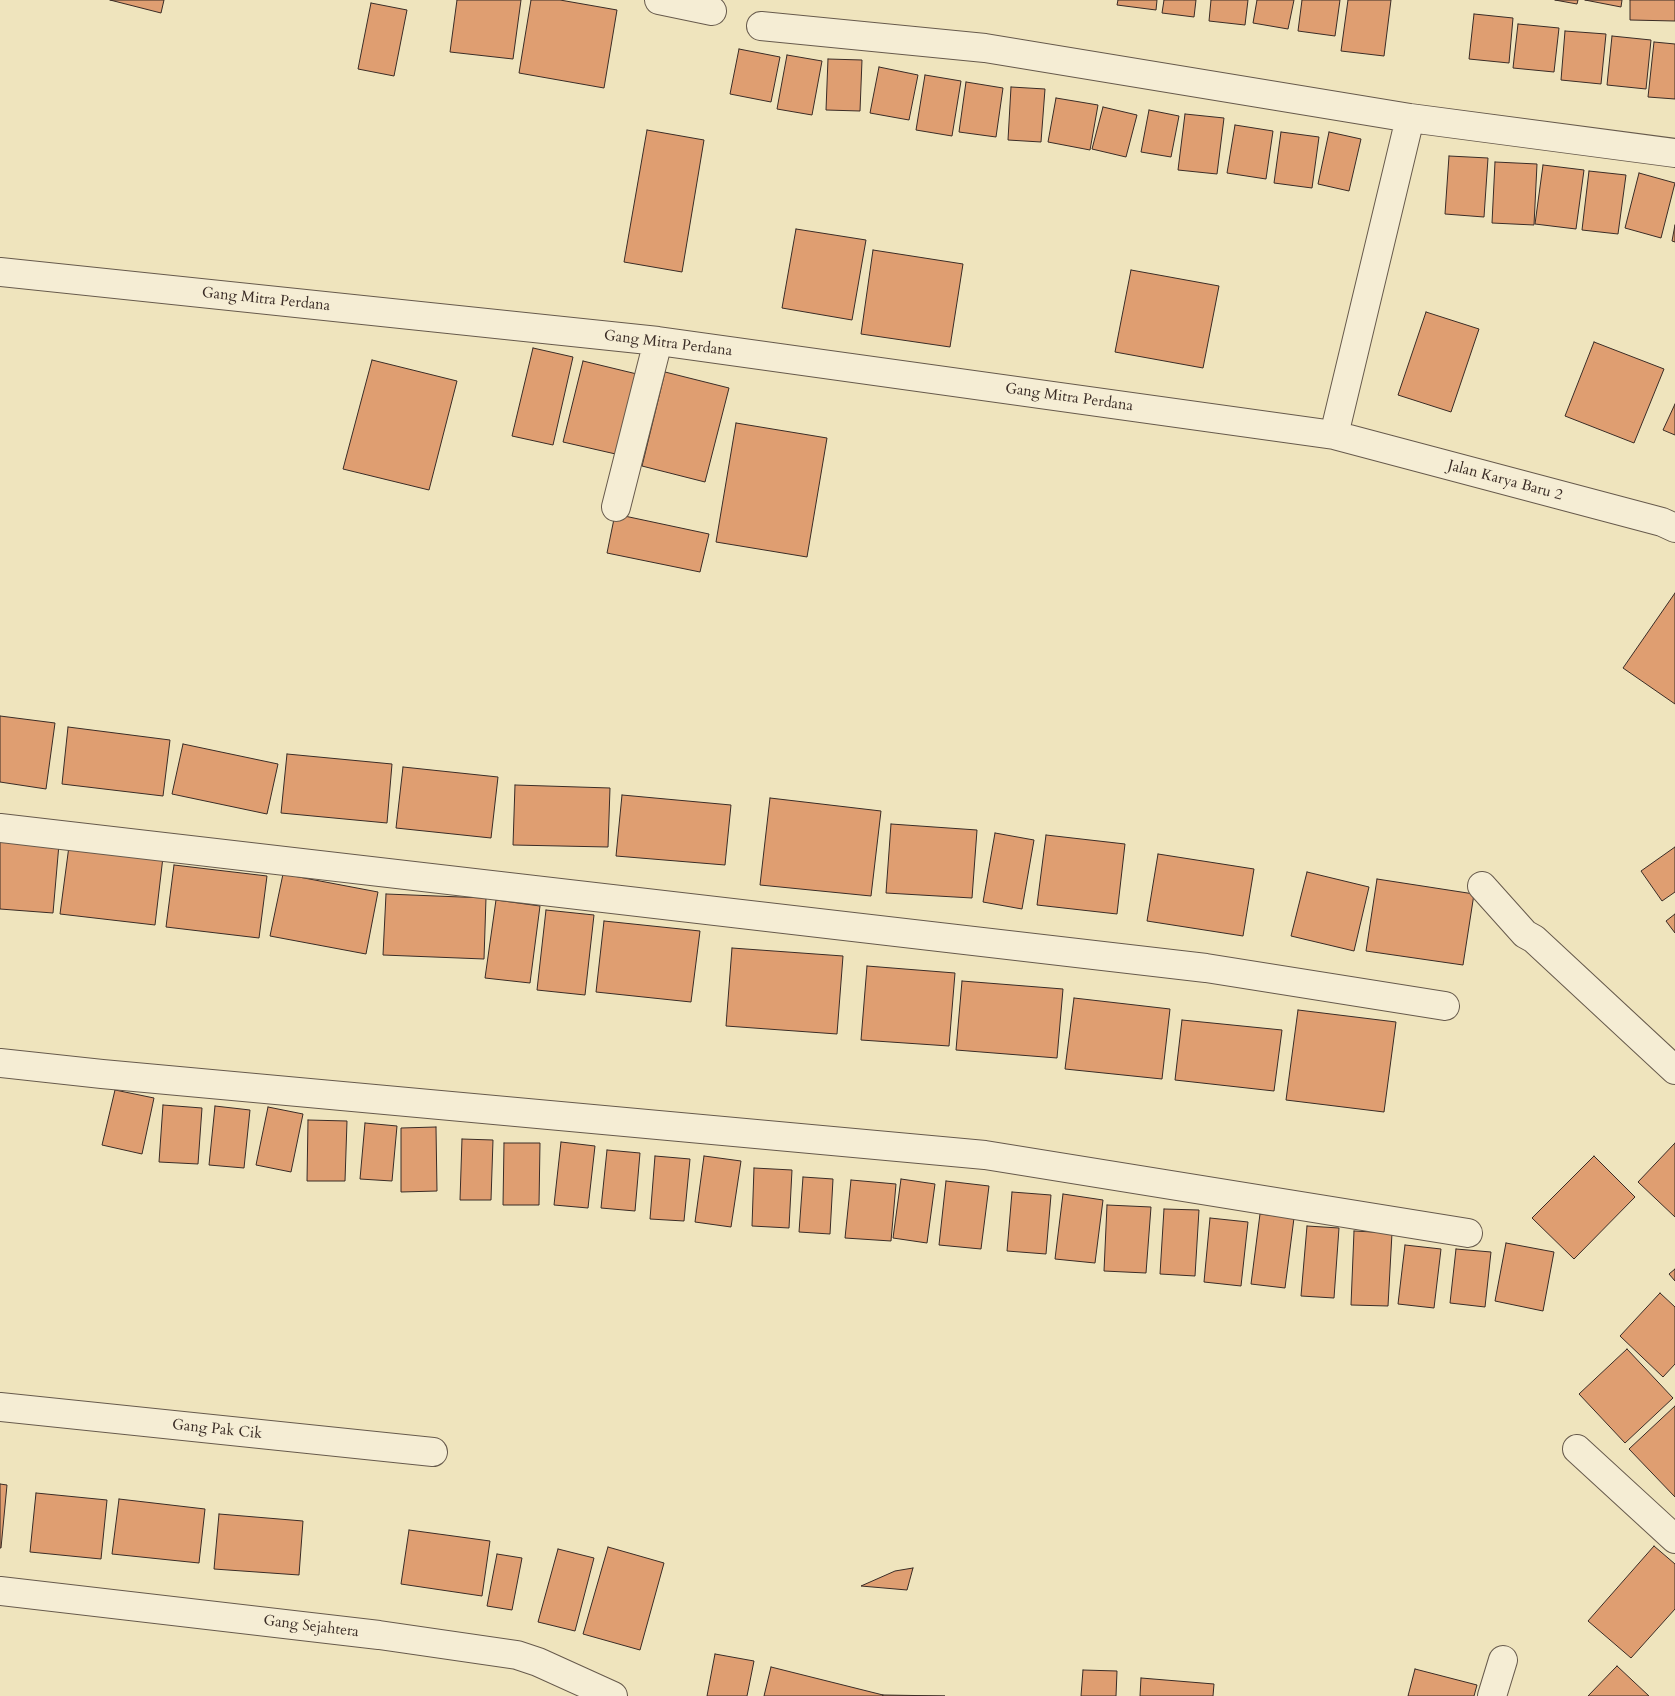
<!DOCTYPE html>
<html>
<head>
<meta charset="utf-8">
<style>
  body { margin:0 }
  canvas { display:block; background:#efe4bd }
</style>
</head>
<body>
<canvas width="1675" height="1696"></canvas>
<script>
const context = document.querySelector('canvas').getContext('2d');
context.lineJoin = 'round';
function fillPath(path, color) { context.fillStyle = color; context.fill(path, 'evenodd'); }
const poly = rows => new Path2D(rows.map(r => 'M' + r).join(''));
function stroke(path, color, width, dash) { context.strokeStyle = color; context.lineWidth = width; context.lineCap = dash ? 'butt' : 'round'; context.setLineDash(dash || []); context.stroke(path); }
function label(font, color, halo, rows, align = 'center') {
  context.font = font + ' Cardo,serif'; context.lineWidth = 5; context.setLineDash([]); context.textBaseline = 'middle'; context.strokeStyle = halo; context.fillStyle = color; for (const [text, x, y, turn = 0] of rows) {
    context.save(); context.translate(x, y); context.rotate((+turn || 0) * Math.PI / 180); context.textAlign = isNaN(turn) ? turn : align; if (halo) context.strokeText(text, 0, 0); context.fillText(text, 0, 0); context.restore();
  }
}
const building = poly([
  [110,0,164,0,161,13,110,0],
  [457,0,521,0,513,59,450,52,457,0],
  [531,0,560,0,617,10,604,88,519,73,531,0],
  [1118,0,1157,0,1156,10,1117,5,1118,0],
  [1164,0,1196,0,1194,17,1162,13,1164,0],
  [1211,0,1248,0,1245,25,1209,21,1211,0],
  [1257,0,1294,0,1288,29,1253,23,1257,0],
  [1302,0,1340,0,1335,36,1298,31,1302,0],
  [1348,0,1391,0,1384,56,1341,51,1348,0],
  [1555,0,1578,0,1577,4,1555,0],
  [1585,0,1622,0,1621,7,1585,0],
  [1630,0,1675,0,1675,21,1630,20,1630,0],
  [371,3,407,10,394,76,358,69,371,3],
  [1474,14,1513,18,1509,63,1469,59,1474,14],
  [1518,24,1559,28,1554,72,1513,68,1518,24],
  [1565,31,1606,34,1601,84,1561,80,1565,31],
  [1612,36,1651,40,1646,89,1607,85,1612,36],
  [1654,42,1675,44,1675,99,1648,97,1654,42],
  [739,49,780,57,771,102,730,94,739,49],
  [787,55,822,61,812,115,777,109,787,55],
  [828,59,862,60,860,111,826,110,828,59],
  [879,67,918,75,909,120,870,113,879,67],
  [925,75,961,81,952,136,916,130,925,75],
  [966,82,1003,88,996,137,959,132,966,82],
  [1011,87,1045,89,1041,142,1008,140,1011,87],
  [1056,98,1098,105,1090,150,1048,142,1056,98],
  [1103,107,1137,115,1126,157,1092,149,1103,107],
  [1149,110,1179,116,1171,157,1141,152,1149,110],
  [1185,114,1224,118,1217,174,1178,170,1185,114],
  [1235,125,1273,131,1266,179,1227,173,1235,125],
  [647,130,704,140,682,272,624,262,647,130],
  [1281,132,1319,137,1312,188,1274,183,1281,132],
  [1329,132,1361,139,1349,191,1318,184,1329,132],
  [1449,156,1488,158,1484,217,1445,214,1449,156],
  [1495,162,1537,164,1534,225,1492,223,1495,162],
  [1543,165,1584,170,1576,229,1535,224,1543,165],
  [1589,171,1626,175,1618,234,1582,230,1589,171],
  [1639,173,1675,183,1661,238,1625,228,1639,173],
  [1675,225,1675,242,1672,241,1675,225],
  [796,229,866,240,852,320,782,308,796,229],
  [873,250,963,264,950,347,861,334,873,250],
  [1131,270,1219,286,1203,368,1115,352,1131,270],
  [1426,312,1479,329,1451,412,1398,395,1426,312],
  [1594,342,1664,369,1634,443,1565,416,1594,342],
  [533,348,573,357,553,445,512,436,533,348],
  [372,360,457,381,429,490,343,469,372,360],
  [583,361,641,375,620,455,563,442,583,361],
  [665,372,729,388,705,482,642,466,665,372],
  [1675,404,1675,435,1663,430,1675,404],
  [736,423,827,438,807,557,716,542,736,423],
  [615,514,709,534,700,572,607,553,615,514],
  [1675,593,1675,704,1623,668,1675,593],
  [0,716,55,723,46,789,0,782,0,716],
  [68,727,170,740,163,796,62,784,68,727],
  [183,744,278,764,267,814,172,794,183,744],
  [287,754,392,764,387,823,281,813,287,754],
  [403,767,498,777,491,838,396,828,403,767],
  [515,785,610,788,608,847,513,845,515,785],
  [622,795,731,805,725,865,616,856,622,795],
  [770,798,881,811,871,896,760,885,770,798],
  [891,824,977,830,972,898,886,893,891,824],
  [995,833,1034,840,1022,909,983,902,995,833],
  [1046,835,1125,844,1117,914,1037,905,1046,835],
  [0,841,59,844,53,913,0,909,0,841],
  [69,846,163,857,155,925,60,914,69,846],
  [1675,847,1675,892,1662,901,1641,871,1675,847],
  [1158,854,1254,869,1243,936,1147,921,1158,854],
  [174,865,267,876,259,938,166,927,174,865],
  [1307,872,1369,887,1354,951,1291,936,1307,872],
  [283,874,378,892,366,954,270,936,283,874],
  [1377,879,1474,894,1463,965,1366,951,1377,879],
  [386,894,486,898,484,959,383,955,386,894],
  [496,900,540,906,530,983,485,978,496,900],
  [546,910,594,915,585,995,537,990,546,910],
  [1675,914,1675,933,1666,921,1675,914],
  [604,921,700,931,691,1002,596,992,604,921],
  [732,948,843,956,837,1034,726,1026,732,948],
  [867,966,955,973,949,1046,861,1040,867,966],
  [962,981,1063,989,1057,1058,956,1050,962,981],
  [1074,998,1170,1009,1162,1079,1065,1069,1074,998],
  [1298,1010,1396,1022,1384,1112,1286,1100,1298,1010],
  [1182,1020,1282,1030,1274,1091,1175,1080,1182,1020],
  [115,1090,154,1098,142,1154,102,1145,115,1090],
  [163,1105,202,1108,198,1164,159,1162,163,1105],
  [215,1106,250,1110,244,1168,209,1165,215,1106],
  [268,1107,303,1114,291,1172,256,1165,268,1107],
  [308,1120,347,1121,345,1181,307,1181,308,1120],
  [365,1123,397,1126,392,1181,360,1179,365,1123],
  [436,1127,437,1191,401,1192,401,1128,436,1127],
  [462,1139,493,1140,491,1200,460,1200,462,1139],
  [561,1142,595,1146,588,1208,554,1205,561,1142],
  [504,1143,540,1143,539,1205,503,1205,504,1143],
  [1675,1143,1675,1217,1638,1182,1675,1143],
  [607,1150,640,1153,635,1211,601,1208,607,1150],
  [655,1156,690,1159,684,1221,650,1219,655,1156],
  [704,1156,741,1161,731,1227,695,1222,704,1156],
  [1594,1156,1635,1197,1574,1259,1532,1218,1594,1156],
  [754,1168,792,1170,789,1228,752,1226,754,1168],
  [803,1177,833,1179,830,1234,799,1232,803,1177],
  [901,1179,935,1184,927,1243,893,1238,901,1179],
  [851,1180,896,1184,891,1241,845,1238,851,1180],
  [946,1181,989,1186,981,1249,939,1245,946,1181],
  [1012,1192,1051,1195,1046,1254,1007,1251,1012,1192],
  [1063,1194,1103,1200,1095,1263,1055,1259,1063,1194],
  [1107,1205,1151,1207,1146,1273,1104,1271,1107,1205],
  [1164,1209,1199,1210,1195,1276,1160,1274,1164,1209],
  [1260,1214,1294,1218,1285,1288,1251,1284,1260,1214],
  [1210,1218,1248,1222,1241,1286,1204,1282,1210,1218],
  [1307,1226,1339,1228,1334,1298,1301,1296,1307,1226],
  [1354,1231,1392,1233,1388,1306,1351,1305,1354,1231],
  [1506,1243,1554,1252,1543,1311,1495,1301,1506,1243],
  [1405,1245,1441,1249,1434,1308,1398,1304,1405,1245],
  [1456,1249,1491,1252,1485,1307,1450,1303,1456,1249],
  [1675,1269,1675,1281,1669,1274,1675,1269],
  [1660,1293,1675,1307,1675,1364,1663,1377,1620,1336,1660,1293],
  [1627,1349,1673,1398,1625,1443,1579,1394,1627,1349],
  [1675,1406,1675,1497,1629,1449,1675,1406],
  [0,1484,7,1485,1,1548,0,1548,0,1484],
  [36,1493,107,1500,101,1559,30,1552,36,1493],
  [119,1499,205,1509,199,1563,112,1554,119,1499],
  [219,1514,303,1521,299,1575,214,1569,219,1514],
  [409,1530,490,1541,482,1596,401,1584,409,1530],
  [1654,1546,1675,1564,1675,1609,1631,1658,1588,1621,1654,1546],
  [608,1547,664,1563,640,1650,583,1634,608,1547],
  [558,1549,594,1558,575,1631,538,1622,558,1549],
  [497,1554,522,1558,512,1610,487,1606,497,1554],
  [913,1568,907,1590,861,1586,895,1571,913,1568],
  [715,1654,754,1661,747,1696,707,1696,715,1654],
  [1617,1666,1649,1696,1588,1696,1617,1666],
  [771,1667,883,1695,882,1696,764,1696,771,1667],
  [1415,1669,1477,1685,1474,1696,1408,1696,1415,1669],
  [1083,1670,1117,1671,1116,1696,1081,1696,1083,1670],
  [1141,1678,1214,1684,1213,1696,1140,1696,1141,1678],
  [883,1695,945,1696,883,1696,883,1695]
]);
const minor = poly([
  [659,0,712,11],
  [761,26,985,48,1410,118,1675,153],
  [0,272,658,341,1334,435,1662,522,1675,528],
  [1334,435,1410,118],
  [616,507,658,341],
  [0,828,1206,968,1445,1006],
  [1482,886,1525,934,1534,939,1675,1070],
  [0,1063,102,1074,985,1155,1468,1233],
  [0,1407,433,1452],
  [1577,1449,1675,1539],
  [0,1591,379,1635,517,1655,538,1662,613,1696],
  [1492,1696,1503,1660]
]);
const streetNames = [
  ["Gang Mitra Perdana",266,300,6],
  ["Gang Mitra Perdana",668,344,7],
  ["Gang Mitra Perdana",1069,398,8],
  ["Jalan Karya Baru 2",1505,481,15],
  ["Gang Pak Cik",217,1430,6],
  ["Gang Sejahtera",311,1627,7]
];
fillPath(building, '#df9e71');
stroke(building, '#3a2c26', 1);
stroke(minor, '#675a4c', 30);
stroke(minor, '#f5edd4', 28);
label('15px', '#3a2c26', '#f5edd4', streetNames);
</script>
</body>
</html>
